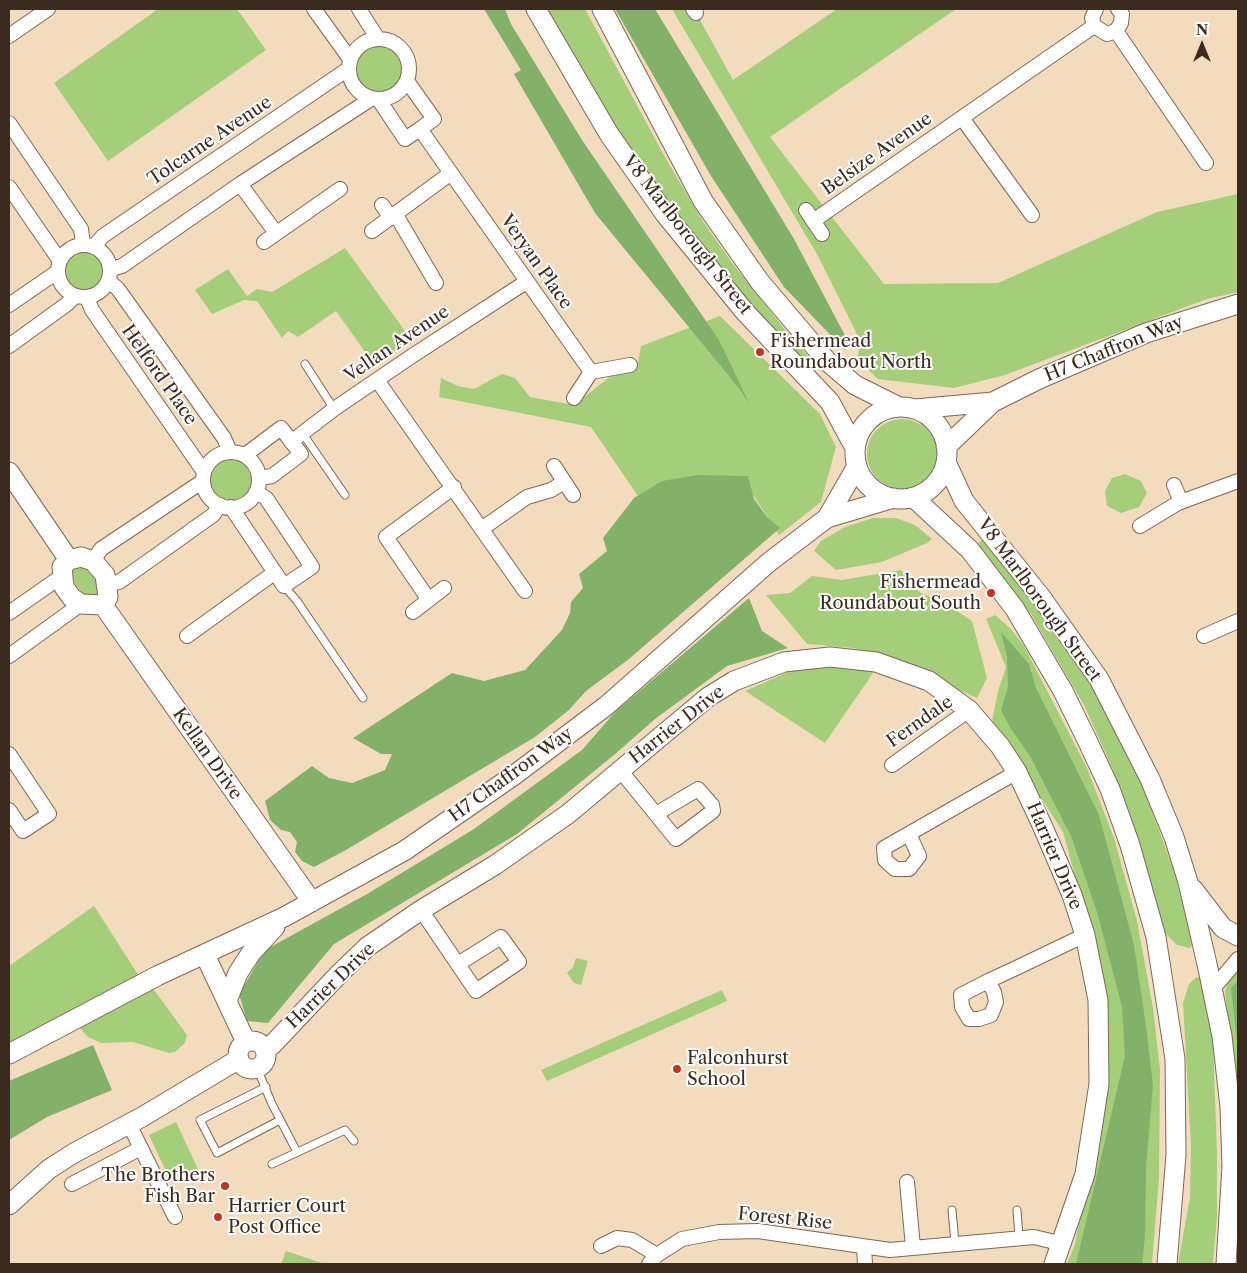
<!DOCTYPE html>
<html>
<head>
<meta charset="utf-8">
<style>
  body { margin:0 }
  #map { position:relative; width:1247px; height:1273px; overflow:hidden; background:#f3dcbd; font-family:"Libre Caslon Text",serif }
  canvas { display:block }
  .frame { position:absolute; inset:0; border:10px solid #3b2a1e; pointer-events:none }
  .north { position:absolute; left:1177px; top:20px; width:50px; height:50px; -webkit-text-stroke:4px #fff; paint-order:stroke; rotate:0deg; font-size:14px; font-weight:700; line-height:20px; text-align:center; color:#3b2a1e }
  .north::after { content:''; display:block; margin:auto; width:18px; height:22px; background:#3b2a1e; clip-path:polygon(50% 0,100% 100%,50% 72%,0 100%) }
</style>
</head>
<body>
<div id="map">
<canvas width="1247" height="1273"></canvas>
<div class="frame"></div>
<div class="north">N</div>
</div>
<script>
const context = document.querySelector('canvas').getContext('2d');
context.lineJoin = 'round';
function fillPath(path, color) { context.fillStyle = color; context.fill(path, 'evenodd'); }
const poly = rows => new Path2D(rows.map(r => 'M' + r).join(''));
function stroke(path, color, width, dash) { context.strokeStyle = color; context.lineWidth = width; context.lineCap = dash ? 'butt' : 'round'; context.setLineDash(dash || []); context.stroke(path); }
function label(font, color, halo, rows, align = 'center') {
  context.font = font + ' "Libre Caslon Text",serif'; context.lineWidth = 4; context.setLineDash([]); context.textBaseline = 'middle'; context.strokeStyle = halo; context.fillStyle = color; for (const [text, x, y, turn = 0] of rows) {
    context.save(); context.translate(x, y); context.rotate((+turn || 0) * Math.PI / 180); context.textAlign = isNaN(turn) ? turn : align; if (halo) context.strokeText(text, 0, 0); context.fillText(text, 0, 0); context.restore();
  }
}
const green = poly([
  [158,9,237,9,266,50,108,161,54,83],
  [540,9,585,9,666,159,704,223,733,264,794,341,815,363,808,371,689,233,643,169],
  [672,9,694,9,733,80,837,9,956,9,770,137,884,284,998,283,1157,212,1238,194,1238,292,1207,299,1005,375,954,388,878,379,857,359,861,342,818,256],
  '355 68a24 24 0 1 1 48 0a24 24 0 1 1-48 0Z',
  [345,248,413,342,375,366,336,311,298,337,288,331,282,338,257,301,244,300,212,314,195,290,228,269,247,296,257,289,272,292],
  '65 270a20 20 0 1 1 40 0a20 20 0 1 1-40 0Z',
  [720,316,820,414,836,447,821,502,779,535,744,481,640,499,591,427,439,397,441,378,458,386,474,389,502,374,515,378,530,397,574,405,611,376,637,369,641,346],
  '867 454a35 35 0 1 1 70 0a35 35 0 1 1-70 0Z',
  '210 479a21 21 0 1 1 42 0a21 21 0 1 1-42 0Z',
  [1125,474,1141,481,1147,493,1139,507,1121,513,1107,506,1105,491,1112,478],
  [873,518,896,518,915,525,932,539,927,543,882,562,836,570,814,551,821,541,845,527],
  [985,536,1071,652,1096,693,1143,786,1182,893,1194,943,1190,948,1177,945,1165,933,1131,820,1113,770,1085,707,1031,614,978,544],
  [83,565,95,574,99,596,86,597,75,584,71,573,73,566],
  [901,570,919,592,948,605,972,621,987,678,977,698,882,656,854,648,807,644,766,595,790,593,812,576,842,580],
  [995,615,1010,628,1024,646,1087,768,1114,838,1137,921,1153,1008,1160,1070,1159,1178,1152,1264,1067,1264,1075,1244,1109,1052,1105,985,1063,832,992,721,998,691,1006,667,986,619],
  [835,666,875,670,825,743,745,691,795,669],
  [94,906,139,976,9,1044,9,966],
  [576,958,588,961,581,985,574,983,567,973,573,967],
  [1238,968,1238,1115,1225,992,1229,978],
  [1199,977,1202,981,1213,1040,1217,1153,1217,1216,1213,1264,1178,1264,1190,1197,1191,1146,1183,1003,1189,984,1195,978],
  [149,983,187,1035,185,1043,175,1052,169,1053,133,1042,101,1043,88,1037,73,1020],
  [722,990,727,1001,547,1081,541,1070],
  [176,1122,198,1169,171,1182,149,1135],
  [286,1251,325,1264,281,1264]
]);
const forest = poly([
  [484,9,505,9,511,24,582,140,719,340,749,403,738,387,595,213,514,74,521,70],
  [615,9,655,9,794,239,849,343,845,350,784,287,711,176],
  [697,475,748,476,754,499,767,517,780,528,629,659,586,691,569,710,535,737,346,850,314,867,302,861,295,852,297,842,290,832,281,830,270,820,265,801,312,766,329,778,352,783,385,770,392,754,381,754,353,738,452,673,484,681,525,670,562,630,570,613,571,602,583,588,579,574,607,551,603,538,634,498,662,481],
  [749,598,762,631,788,648,727,666,655,719,614,755,517,834,334,944,268,1023,247,1021,239,994,265,950,367,894,474,829,582,750,616,711],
  [1001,632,1029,664,1036,688,1099,815,1134,945,1146,1026,1153,1085,1146,1167,1145,1236,1142,1264,1076,1264,1125,1056,1122,1007,1098,915,1071,836,1030,756,1011,729,1001,710,1008,687,1007,656],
  [1238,981,1238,1050,1231,988],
  [93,1045,112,1090,47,1117,9,1140,9,1081]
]);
const lane = poly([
  [305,364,334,409],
  [303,434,345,495],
  [284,586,297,601,363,698],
  [257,1068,272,1104,297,1152],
  [266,1087,200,1120,217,1153,280,1120],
  [272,1164,345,1130,354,1141],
  [952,1210,955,1243],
  [1017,1210,1019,1238]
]);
const street = poly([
  [314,9,350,59],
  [359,9,378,39],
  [693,9,696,13],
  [1096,9,1092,18,1094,26,1107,34,1116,31,1121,23,1122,14,1118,9],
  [1116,31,1206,163],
  [9,36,48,9],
  '349 69a30 30 0 1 1 60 0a30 30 0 1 1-60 0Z',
  [379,100,405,139,420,129,434,119,407,81],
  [962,118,1032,215],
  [9,123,81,229,83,244],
  [420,129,591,372],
  [240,184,276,233],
  [9,187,60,261],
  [382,205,391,218],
  [806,210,822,234],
  [396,215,436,283],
  [813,221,1094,26],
  [372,231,451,173],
  [264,242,340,189],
  '58 271a26 26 0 1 1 52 0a26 26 0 1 1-52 0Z',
  [94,246,103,236,348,69],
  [111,269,122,266,240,184,371,99],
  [109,281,118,289,224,438,230,452],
  [87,298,92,310,204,472],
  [9,305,57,272],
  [9,346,67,304,75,296],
  [377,380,525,591],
  [574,398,591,372,630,365],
  [291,442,334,409,412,356,526,282],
  '203 480a28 28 0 1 1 56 0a28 28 0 1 1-56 0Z',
  [245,455,281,428,301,454,272,476,259,478],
  [554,466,573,495],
  [1174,485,1181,502],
  [231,507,284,586,312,567,266,498,256,492],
  [1140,526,1178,503,1238,481],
  [483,528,527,497,551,490,564,482],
  [93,561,101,549,203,481],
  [108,584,119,582,213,515,220,505],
  [429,600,386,537,454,487],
  [413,612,444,588],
  [9,613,62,576],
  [187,636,274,573],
  [1204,636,1238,621],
  [9,656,81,604],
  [9,754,49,814,23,831,9,810],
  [892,765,969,710],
  [620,770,676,839,713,811,712,805,698,789,656,814],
  [909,834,919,856,909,869,895,869,885,860,884,848,1017,772],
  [421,910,476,991,519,962,501,937,458,964],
  [988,981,994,992,996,1002,991,1015,979,1019,969,1019,962,1007,961,995,988,981,1012,970,1085,935],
  [1212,990,1238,959],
  [129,1124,175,1217],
  [907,1182,913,1247],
  [72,1184,141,1148],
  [601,1246,617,1238,632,1240,657,1255],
  [864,1248,865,1264],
  [649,1264,657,1255,682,1239,719,1232,758,1231,890,1250,1034,1237,1063,1244]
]);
const secondary = poly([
  [536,9,609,134,665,214,745,312,830,402,855,448],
  [602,9,703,201,760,282,827,361,855,385,899,407],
  '855 453a46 46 0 1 1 92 0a46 46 0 1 1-92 0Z',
  [915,409,993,402],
  [946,447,993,402,1039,379,1146,333,1238,304],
  [946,462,964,501,1041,597,1099,679,1150,779,1174,837,1188,882,1207,964,1222,1036,1230,1107,1232,1166,1226,1264],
  [9,472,69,560],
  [913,497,970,550,1015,609,1063,691,1087,740,1110,789,1130,845,1156,937,1175,1059,1176,1155,1167,1264],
  [827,518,857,466],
  [81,557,93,561,105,575,108,597,103,605,81,604,72,598,64,587,62,567,69,560,81,557],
  [103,605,312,902],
  [1193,889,1223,928,1238,936],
  [205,955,246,1042],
  [227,1001,238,973,251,953,275,927],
  '238 1055a14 14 0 1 1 28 0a14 14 0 1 1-28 0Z',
  [265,1049,272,1045,339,974,367,947,421,910,495,865,568,814,708,697,734,681,784,662,830,657,876,662,929,681,969,710,1000,746,1017,772,1042,825,1072,895,1085,935,1098,1000,1099,1084,1085,1174,1054,1264],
  [9,1054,157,976,284,917,404,851,513,776,606,706,768,563,827,518,894,498],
  [9,1205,49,1169,74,1153,142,1117,239,1059]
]);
const markers = [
  [760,352,5,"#c8321e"],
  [991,593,5,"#c8321e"],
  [677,1069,5,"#c8321e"],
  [225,1186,5,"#c8321e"],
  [218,1217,5,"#c8321e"]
];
const streetNames = [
  ["Tolcarne Avenue",210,141,-34],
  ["Belsize Avenue",877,154,-35],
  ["V8 Marlborough Street",687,235,52],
  ["Veryan Place",536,262,55],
  ["Vellan Avenue",397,344,-34],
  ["H7 Chaffron Way",1114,349,-22],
  ["Helford Place",159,375,55],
  ["V8 Marlborough Street",1039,600,54],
  ["Ferndale",920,722,-35],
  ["Harrier Drive",677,725,-38],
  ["Kellan Drive",207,754,55],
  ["H7 Chaffron Way",511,775,-36],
  ["Harrier Drive",1054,856,67],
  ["Harrier Drive",331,986,-44],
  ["Forest Rise",785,1219,6]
];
const poiNames = [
  ["Fishermead",770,342],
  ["Roundabout North",770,363],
  ["Fishermead",981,583,"right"],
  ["Roundabout South",981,604,"right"],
  ["Falconhurst",687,1059],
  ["School",687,1080],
  ["The Brothers",215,1176,"right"],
  ["Fish Bar",215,1197,"right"],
  ["Harrier Court",228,1207],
  ["Post Office",228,1228]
];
fillPath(green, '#a5ce7a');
fillPath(forest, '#84b16a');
stroke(lane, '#7b6856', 9);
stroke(street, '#7b6856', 16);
stroke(secondary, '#7b6856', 21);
stroke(lane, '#fff', 7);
stroke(street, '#fff', 14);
stroke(secondary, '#fff', 19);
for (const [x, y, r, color] of markers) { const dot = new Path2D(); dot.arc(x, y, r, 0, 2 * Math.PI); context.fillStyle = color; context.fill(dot); stroke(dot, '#fff', 2); }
label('18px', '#3b2a1e', '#fff', streetNames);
label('18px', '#3b2a1e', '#fff', poiNames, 'left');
</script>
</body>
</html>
